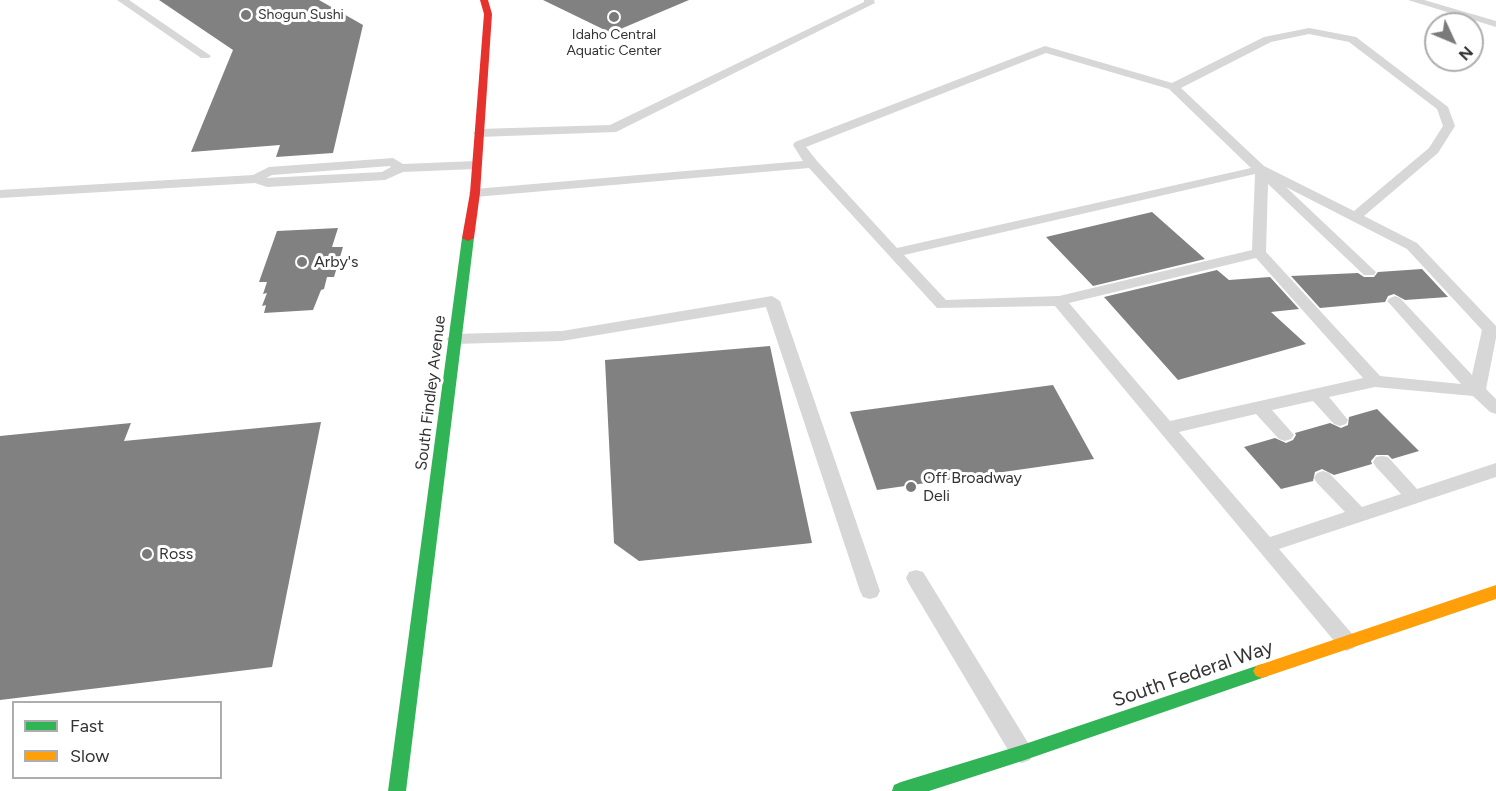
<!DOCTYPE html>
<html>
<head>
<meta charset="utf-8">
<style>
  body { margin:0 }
  #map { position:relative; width:1496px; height:791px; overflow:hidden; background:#fff; font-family:Figtree,sans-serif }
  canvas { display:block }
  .legend { position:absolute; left:12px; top:701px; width:210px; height:78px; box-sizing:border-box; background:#fff; border:2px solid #adadad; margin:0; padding:8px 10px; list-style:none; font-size:18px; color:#333 }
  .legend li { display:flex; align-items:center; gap:12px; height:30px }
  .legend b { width:30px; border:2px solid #adadad }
  .north { position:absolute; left:1424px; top:12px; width:60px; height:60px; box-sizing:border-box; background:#fff; border:2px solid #adadad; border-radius:50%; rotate:134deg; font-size:16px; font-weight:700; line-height:24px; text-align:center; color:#333 }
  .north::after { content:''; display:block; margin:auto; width:21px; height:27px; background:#7a7a7a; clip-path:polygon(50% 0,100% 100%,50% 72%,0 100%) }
</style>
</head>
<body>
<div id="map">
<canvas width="1496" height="791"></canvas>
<ul class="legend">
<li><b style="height:8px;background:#30b455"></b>Fast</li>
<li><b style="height:8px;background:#ff9f0a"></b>Slow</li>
</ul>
<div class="north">N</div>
</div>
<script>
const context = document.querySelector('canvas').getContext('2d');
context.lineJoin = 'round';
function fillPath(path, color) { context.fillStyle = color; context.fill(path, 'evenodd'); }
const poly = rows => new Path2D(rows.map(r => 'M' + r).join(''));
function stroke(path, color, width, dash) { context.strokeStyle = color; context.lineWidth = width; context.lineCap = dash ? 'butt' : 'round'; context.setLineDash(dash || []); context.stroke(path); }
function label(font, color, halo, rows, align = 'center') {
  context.font = font + ' Figtree,sans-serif'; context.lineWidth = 6; context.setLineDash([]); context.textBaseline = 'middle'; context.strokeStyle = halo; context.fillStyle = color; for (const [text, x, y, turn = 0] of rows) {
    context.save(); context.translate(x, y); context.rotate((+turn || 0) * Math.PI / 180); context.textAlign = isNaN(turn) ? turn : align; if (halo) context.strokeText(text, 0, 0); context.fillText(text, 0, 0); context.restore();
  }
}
const building = poly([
  [159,0,319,0,363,25,333,153,276,157,280,145,191,152,233,50],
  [543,0,689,0,611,33],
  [1152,212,1205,259,1093,286,1046,237],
  [338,228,332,247,343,247,334,277,327,277,324,289,321,290,313,310,264,313,266,305,262,306,267,293,263,294,267,282,259,282,277,231],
  [1422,269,1448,297,1405,300,1394,294,1388,296,1385,302,1320,308,1291,276,1358,273,1364,277,1374,277,1378,272],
  [1217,270,1229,280,1270,277,1299,309,1271,312,1306,344,1178,380,1104,297],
  [770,346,812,543,639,561,614,543,605,360],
  [1053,385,1094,459,877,490,850,412],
  [1377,409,1419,451,1392,459,1388,455,1376,455,1371,461,1372,464,1334,475,1322,469,1315,472,1313,481,1281,489,1244,447,1275,438,1286,443,1293,440,1296,435,1295,433,1330,423,1341,428,1348,425,1349,417],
  [321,422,272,667,0,700,0,436,131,423,124,441]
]);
const lane = poly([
  [117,0,129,0,211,56,209,58,201,58,117,0],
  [864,0,874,0,875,3,616,132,479,137,473,133,479,129,610,125,864,2,864,0],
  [1408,0,1424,0,1496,21,1496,27,1408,0],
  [1309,28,1356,37,1448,107,1455,126,1438,153,1364,216,1417,243,1496,326,1496,338,1486,389,1496,399,1496,414,1490,412,1473,396,1375,387,1329,397,1348,420,1346,424,1340,426,1334,424,1313,401,1272,410,1294,435,1291,439,1285,441,1279,439,1256,414,1179,432,1270,537,1345,512,1317,483,1314,478,1317,473,1323,471,1329,473,1362,507,1401,494,1376,467,1373,462,1376,457,1382,456,1388,457,1417,489,1496,463,1496,477,1279,549,1354,636,1357,642,1354,648,1347,651,1340,648,1055,306,937,308,809,168,475,197,468,193,475,189,803,161,793,145,795,142,1045,46,1172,83,1264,37,1309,28],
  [1309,34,1349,42,1437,109,1443,126,1429,148,1354,211,1264,166,1181,88,1271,42,1309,34],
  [1046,53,1169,89,1251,168,897,248,817,161,806,147,1046,53],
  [1255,174,1252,250,1059,296,946,300,904,255,1255,174],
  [1268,184,1364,275,1374,275,1376,272,1286,187,1407,249,1482,330,1472,375,1400,298,1395,296,1390,298,1387,301,1390,304,1461,384,1380,376,1266,252,1268,184],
  [1256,258,1363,378,1170,421,1069,303,1256,258],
  [393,158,403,164,476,161,482,165,476,169,403,172,385,180,267,187,255,183,0,198,0,190,253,175,269,167,393,158],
  [390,166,391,167,382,172,266,178,272,175,390,166],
  [772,296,780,301,880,591,877,597,870,599,863,597,860,591,766,307,562,341,454,344,446,339,454,334,562,331,772,296],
  [916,570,923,572,1030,746,1033,753,1030,760,1022,763,1014,760,909,584,906,578,909,572,916,570]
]);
const fast = poly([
  [468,235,474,238,406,791,388,791,462,238,468,235],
  [1262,664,1268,666,1271,671,1268,676,1022,761,929,791,892,791,894,785,901,782,1022,745,1262,664]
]);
const slow = poly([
  [1496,585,1496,599,1262,678,1256,676,1253,671,1256,666,1262,664,1496,585]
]);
const jam = poly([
  [480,0,488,0,492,14,480,193,474,238,468,241,462,238,470,193,484,14,480,0]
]);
const markers = [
  [246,15,6,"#7a7a7a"],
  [614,17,6,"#7a7a7a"],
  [302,262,6,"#7a7a7a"],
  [911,487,6,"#7a7a7a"],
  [147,554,6,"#7a7a7a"]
];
const farPoinames = [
  ["Shogun Sushi",258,15],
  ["Idaho Central",614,35,"center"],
  ["Aquatic Center",614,51,"center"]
];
const poiNames = [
  ["Arby's",314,262],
  ["Off Broadway",923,478],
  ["Deli",923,496],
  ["Ross",159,554]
];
const streetNames = [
  ["South Findley Avenue",431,393,-83]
];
const nearStreetnames = [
  ["South Federal Way",1193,674,-19]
];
fillPath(building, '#818181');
fillPath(lane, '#d7d7d7');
fillPath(fast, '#30b455');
fillPath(slow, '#ff9f0a');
fillPath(jam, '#e5322d');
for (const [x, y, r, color] of markers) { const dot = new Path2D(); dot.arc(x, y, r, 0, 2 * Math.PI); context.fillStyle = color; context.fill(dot); stroke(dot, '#fff', 2); }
label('14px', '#333', '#fff', farPoinames, 'left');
label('16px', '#333', '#fff', poiNames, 'left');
label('16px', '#333', '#fff', streetNames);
label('20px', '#333', '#fff', nearStreetnames);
</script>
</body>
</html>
